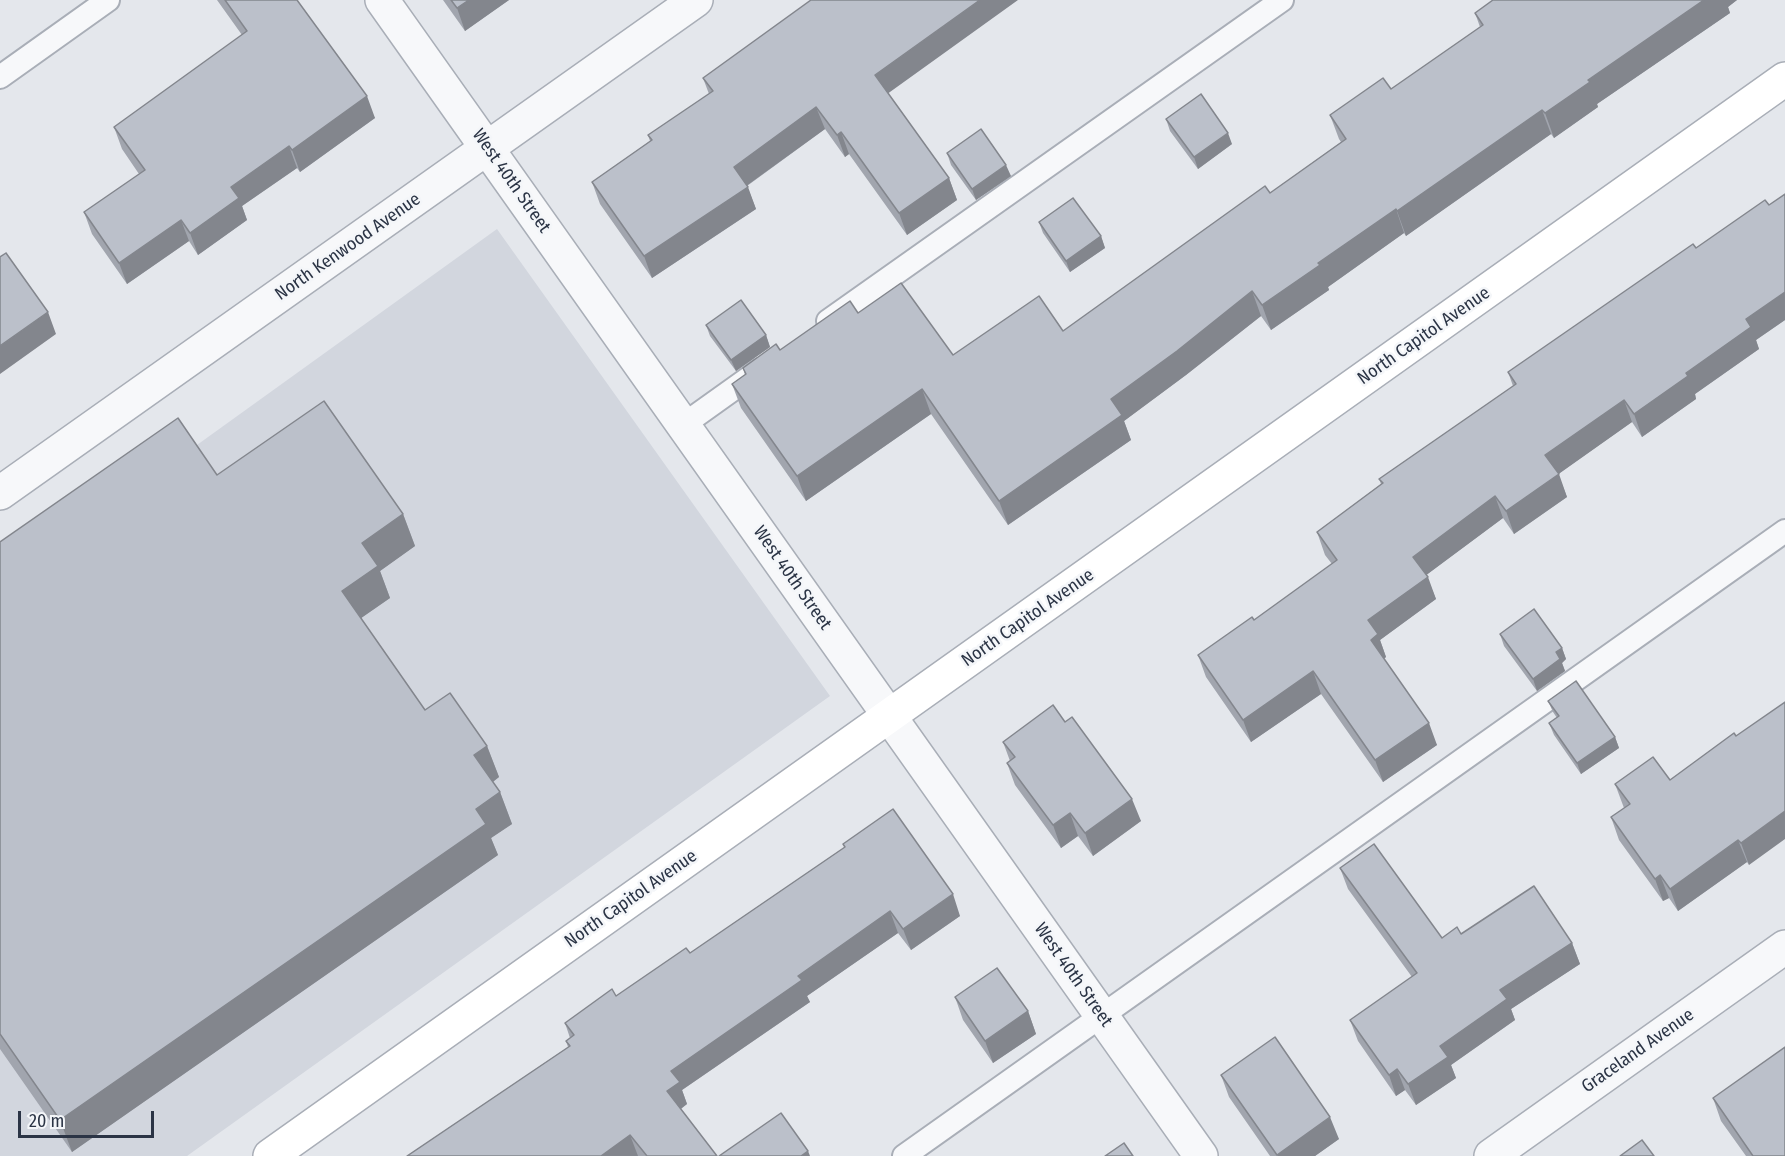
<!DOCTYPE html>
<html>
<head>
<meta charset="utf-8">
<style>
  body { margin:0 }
  #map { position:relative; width:1785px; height:1156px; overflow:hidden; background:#e4e7ec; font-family:"Fira Sans Condensed",sans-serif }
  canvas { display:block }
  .scale { position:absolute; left:18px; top:1111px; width:136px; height:27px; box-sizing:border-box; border:3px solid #2b3445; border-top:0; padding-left:8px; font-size:18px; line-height:21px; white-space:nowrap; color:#2b3445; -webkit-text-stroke:4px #f4f6f9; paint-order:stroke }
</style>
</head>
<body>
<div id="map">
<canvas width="1785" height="1156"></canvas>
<div class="scale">20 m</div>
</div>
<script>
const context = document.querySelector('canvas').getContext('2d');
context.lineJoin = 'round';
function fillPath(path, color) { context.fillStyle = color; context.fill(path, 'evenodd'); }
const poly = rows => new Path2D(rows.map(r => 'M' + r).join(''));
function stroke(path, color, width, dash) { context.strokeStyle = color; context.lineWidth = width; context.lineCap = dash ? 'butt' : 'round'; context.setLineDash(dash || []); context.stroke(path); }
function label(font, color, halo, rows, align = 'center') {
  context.font = font + ' "Fira Sans Condensed",sans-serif'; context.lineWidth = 5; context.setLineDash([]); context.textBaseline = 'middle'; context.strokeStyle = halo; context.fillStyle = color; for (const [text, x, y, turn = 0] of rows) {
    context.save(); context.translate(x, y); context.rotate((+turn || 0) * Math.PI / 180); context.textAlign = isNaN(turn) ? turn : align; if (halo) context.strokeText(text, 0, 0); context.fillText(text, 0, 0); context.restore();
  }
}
const built = poly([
  [497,229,830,696,187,1156,0,1156,0,582,190,450]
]);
const service = poly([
  [0,77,108,0],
  [828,321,1282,0],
  [683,425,760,370],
  [904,1156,1785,531]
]);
const minor = poly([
  [382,0,1201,1156],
  [0,493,696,0],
  [1491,1156,1785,947]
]);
const secondary = poly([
  [270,1156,1785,79]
]);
const wall = poly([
  [217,0,297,0,375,118,300,172,297,168,242,206,247,220,198,255,189,241,127,284,92,234,84,212,139,174,122,149,114,127,242,35],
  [443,0,509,0,465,31],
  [1493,0,1737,0,1728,7,1730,13,1597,104,1598,107,1554,138,1551,134,1406,236,1404,233,1328,287,1329,290,1271,330,1261,316,1186,375,1124,421,1131,440,1008,525,931,414,806,501,741,408,732,384,745,375,743,368,858,313,953,355,1063,331,1270,193,1341,142,1339,139,1330,115,1391,89,1480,27,1475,13],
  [703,78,888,93,949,178,957,200,907,235,849,154,845,157,825,129,747,186,756,209,652,278,600,204,592,182,650,141,648,135,709,94],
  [1166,119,1232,144,1198,169,1170,131],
  [947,153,1011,176,976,200,951,165],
  [1785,194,1785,320,1756,340,1759,349,1695,394,1696,399,1642,437,1632,422,1558,474,1567,497,1514,534,1503,518,1426,575,1436,599,1380,640,1386,657,1384,659,1437,745,1383,782,1321,694,1251,742,1206,677,1198,655,1254,620,1332,564,1325,555,1317,532,1381,484,1379,479,1513,386,1508,372,1696,248,1769,205],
  [1039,222,1101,236,1105,248,1070,272,1043,233],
  [706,325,766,335,770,347,736,371,710,336],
  [217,475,403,514,415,546,380,571,390,598,361,618,425,710,487,746,499,777,493,782,500,792,512,824,491,838,498,855,72,1152,0,1049,0,542],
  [1500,634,1562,648,1566,659,1562,663,1565,671,1537,691,1504,646],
  [1548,701,1615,737,1619,748,1581,774,1554,735,1549,723,1557,718,1553,712],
  [1065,722,1141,821,1093,856,1078,836,1061,848,1015,785,1007,763,1010,761,1003,742],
  [1734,733,1749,865,1747,862,1678,911,1669,898,1663,901,1619,840,1611,817,1624,808,1615,784,1670,780],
  [843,844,960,916,911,950,898,933,807,996,810,1002,682,1090,687,1104,681,1109,717,1156,407,1156,568,1047,566,1041,570,1038,565,1023,616,996,690,953,845,847],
  [1340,868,1442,938,1461,934,1572,943,1580,964,1511,1009,1515,1020,1451,1065,1456,1078,1416,1105,1405,1090,1396,1096,1358,1041,1350,1020,1412,977,1348,889],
  [955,997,1028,1011,1036,1034,993,1063,963,1020],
  [1221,1075,1339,1139,1315,1156,1270,1156,1229,1097],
  [1713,1098,1785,1156,1746,1156,1721,1121]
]);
const shadedWall = poly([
  [469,0,509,0,465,31,457,8],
  [980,0,1018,0,883,97,875,75],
  [1704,0,1737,0,1728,7,1730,13,1597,104,1598,107,1554,138,1545,113,1588,80],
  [367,96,375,118,300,172,292,150],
  [816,107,825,129,742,189,734,167],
  [1542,110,1551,134,1406,236,1397,211],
  [841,132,849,154,845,157,837,135],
  [1228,133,1232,144,1198,169,1194,157],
  [289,146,297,168,242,206,247,220,198,255,190,233,231,187],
  [1006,165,1011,176,976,200,972,189],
  [949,178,957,200,907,235,899,213],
  [748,187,756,209,652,278,644,256],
  [1396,209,1404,233,1328,287,1329,290,1271,330,1262,305,1318,263],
  [181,220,189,241,127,284,119,263],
  [1101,236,1105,248,1070,272,1066,261],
  [1252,291,1261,316,1186,375,1124,421,1131,440,1008,525,999,501,1111,399],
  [1785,292,1785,320,1756,340,1759,349,1695,394,1696,399,1642,437,1634,414,1686,373,1746,319],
  [48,312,56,334,0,374,0,346],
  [766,335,770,347,736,371,731,360],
  [922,389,931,414,806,501,797,476],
  [1624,400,1632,422,1553,478,1545,455],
  [1559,474,1567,497,1514,534,1506,511],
  [1495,496,1503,518,1421,579,1413,557],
  [403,514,415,546,380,571,390,598,354,623,342,591,362,543],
  [1428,577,1436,599,1380,640,1386,657,1379,662,1371,640,1368,620],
  [1562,648,1566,659,1562,663,1565,671,1537,691,1533,679,1556,652],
  [1313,671,1321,694,1251,742,1243,720],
  [1429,723,1437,745,1383,782,1375,760],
  [1615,737,1619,748,1581,774,1577,763],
  [487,746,499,777,486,787,474,755],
  [500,792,512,824,491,838,498,855,72,1152,60,1120,476,809],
  [1132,799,1141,821,1093,856,1085,833],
  [1785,811,1785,839,1749,865,1741,843],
  [1070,813,1078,836,1061,848,1053,825],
  [1738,840,1747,862,1678,911,1670,889],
  [1660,875,1669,898,1663,901,1655,879],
  [953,894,960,916,911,950,903,929],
  [890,911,898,933,807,996,810,1002,682,1090,687,1104,675,1113,667,1091,671,1071,798,976],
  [1572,943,1580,964,1511,1009,1515,1020,1451,1065,1456,1078,1416,1105,1408,1084,1440,1046,1500,990],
  [1028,1011,1036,1034,993,1063,985,1041],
  [1397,1069,1405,1090,1396,1096,1389,1075],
  [1330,1117,1339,1139,1315,1156,1278,1156,1277,1155],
  [630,1135,638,1156,601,1156],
  [808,1151,810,1156,801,1156]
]);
const building = poly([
  [225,0,297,0,367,96,292,150,289,146,231,187,239,198,190,233,181,220,119,263,84,212,145,170,114,127,247,31,225,0],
  [451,0,469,0,457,8,451,0],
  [811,0,980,0,875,75,949,178,899,213,841,132,837,135,816,107,734,167,748,187,644,256,592,182,652,140,648,135,713,91,703,78,811,0],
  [1493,0,1704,0,1588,80,1590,82,1545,113,1542,110,1397,211,1396,209,1318,263,1320,265,1262,305,1252,291,1177,351,1111,399,1122,415,999,501,922,389,797,476,732,384,746,374,743,368,776,344,780,350,850,301,858,313,901,283,953,355,1039,296,1063,331,1265,186,1270,193,1346,139,1330,115,1383,78,1391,89,1483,25,1475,13,1493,0],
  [1201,94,1228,133,1194,157,1166,119,1201,94],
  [981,129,1006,165,972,189,947,153,981,129],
  [1785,194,1785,292,1746,319,1751,327,1686,373,1688,376,1634,414,1624,400,1545,455,1559,474,1506,511,1495,496,1413,557,1428,577,1368,620,1378,634,1371,640,1429,723,1375,760,1313,671,1243,720,1198,655,1252,617,1254,620,1337,560,1317,532,1383,483,1379,479,1516,384,1508,372,1693,244,1696,248,1765,200,1769,205,1785,194],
  [1073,198,1101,236,1066,261,1039,222,1073,198],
  [6,253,48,312,0,346,0,257,6,253],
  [741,300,766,335,731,360,706,325,741,300],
  [324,401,403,514,362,543,378,566,342,591,425,710,450,693,487,746,474,755,500,792,476,809,486,824,60,1120,0,1034,0,542,178,418,217,475,324,401],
  [1534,609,1562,648,1556,652,1560,659,1533,679,1500,634,1534,609],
  [1576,681,1615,737,1577,763,1549,723,1559,716,1548,701,1576,681],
  [1785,702,1785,811,1741,843,1738,840,1670,889,1660,875,1655,879,1611,817,1630,804,1615,784,1653,757,1670,780,1734,733,1736,736,1785,702],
  [1053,705,1065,722,1072,717,1132,799,1085,833,1070,813,1053,825,1007,763,1015,757,1003,742,1053,705],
  [893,809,953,894,903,929,890,911,798,976,802,980,671,1071,680,1082,667,1091,717,1156,647,1156,630,1135,601,1156,407,1156,570,1046,566,1041,574,1035,565,1023,612,989,616,996,686,948,690,953,845,847,843,844,893,809],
  [1374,844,1442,938,1457,927,1461,934,1534,886,1572,943,1500,990,1507,999,1440,1046,1448,1057,1408,1084,1397,1069,1389,1075,1350,1020,1417,973,1340,868,1374,844],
  [997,968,1028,1011,985,1041,955,997,997,968],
  [1275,1037,1330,1117,1277,1155,1221,1075,1275,1037],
  [1785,1047,1785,1156,1753,1156,1713,1098,1785,1047],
  [781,1113,808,1151,801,1156,719,1156,781,1113],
  [1642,1140,1654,1156,1620,1156,1642,1140],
  [1124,1143,1133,1156,1105,1156,1124,1143]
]);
const streetNames = [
  ["West 40th Street",511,181,55],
  ["North Kenwood Avenue",348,247,-35],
  ["North Capitol Avenue",1424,336,-35],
  ["West 40th Street",792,578,55],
  ["North Capitol Avenue",1028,618,-35],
  ["North Capitol Avenue",631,899,-35],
  ["West 40th Street",1073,975,55],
  ["Graceland Avenue",1638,1051,-35]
];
fillPath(built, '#d2d6de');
stroke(service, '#a9aeb7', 26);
stroke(minor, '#a9aeb7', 36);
stroke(secondary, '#a9aeb7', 36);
stroke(service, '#f7f8fa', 22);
stroke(minor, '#f7f8fa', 33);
stroke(secondary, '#fff', 33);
fillPath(wall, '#a1a5ae');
fillPath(shadedWall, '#83868d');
fillPath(building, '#bbc0ca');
stroke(building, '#83868d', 1.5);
label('18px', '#2b3445', '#f4f6f9', streetNames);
</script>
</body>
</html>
